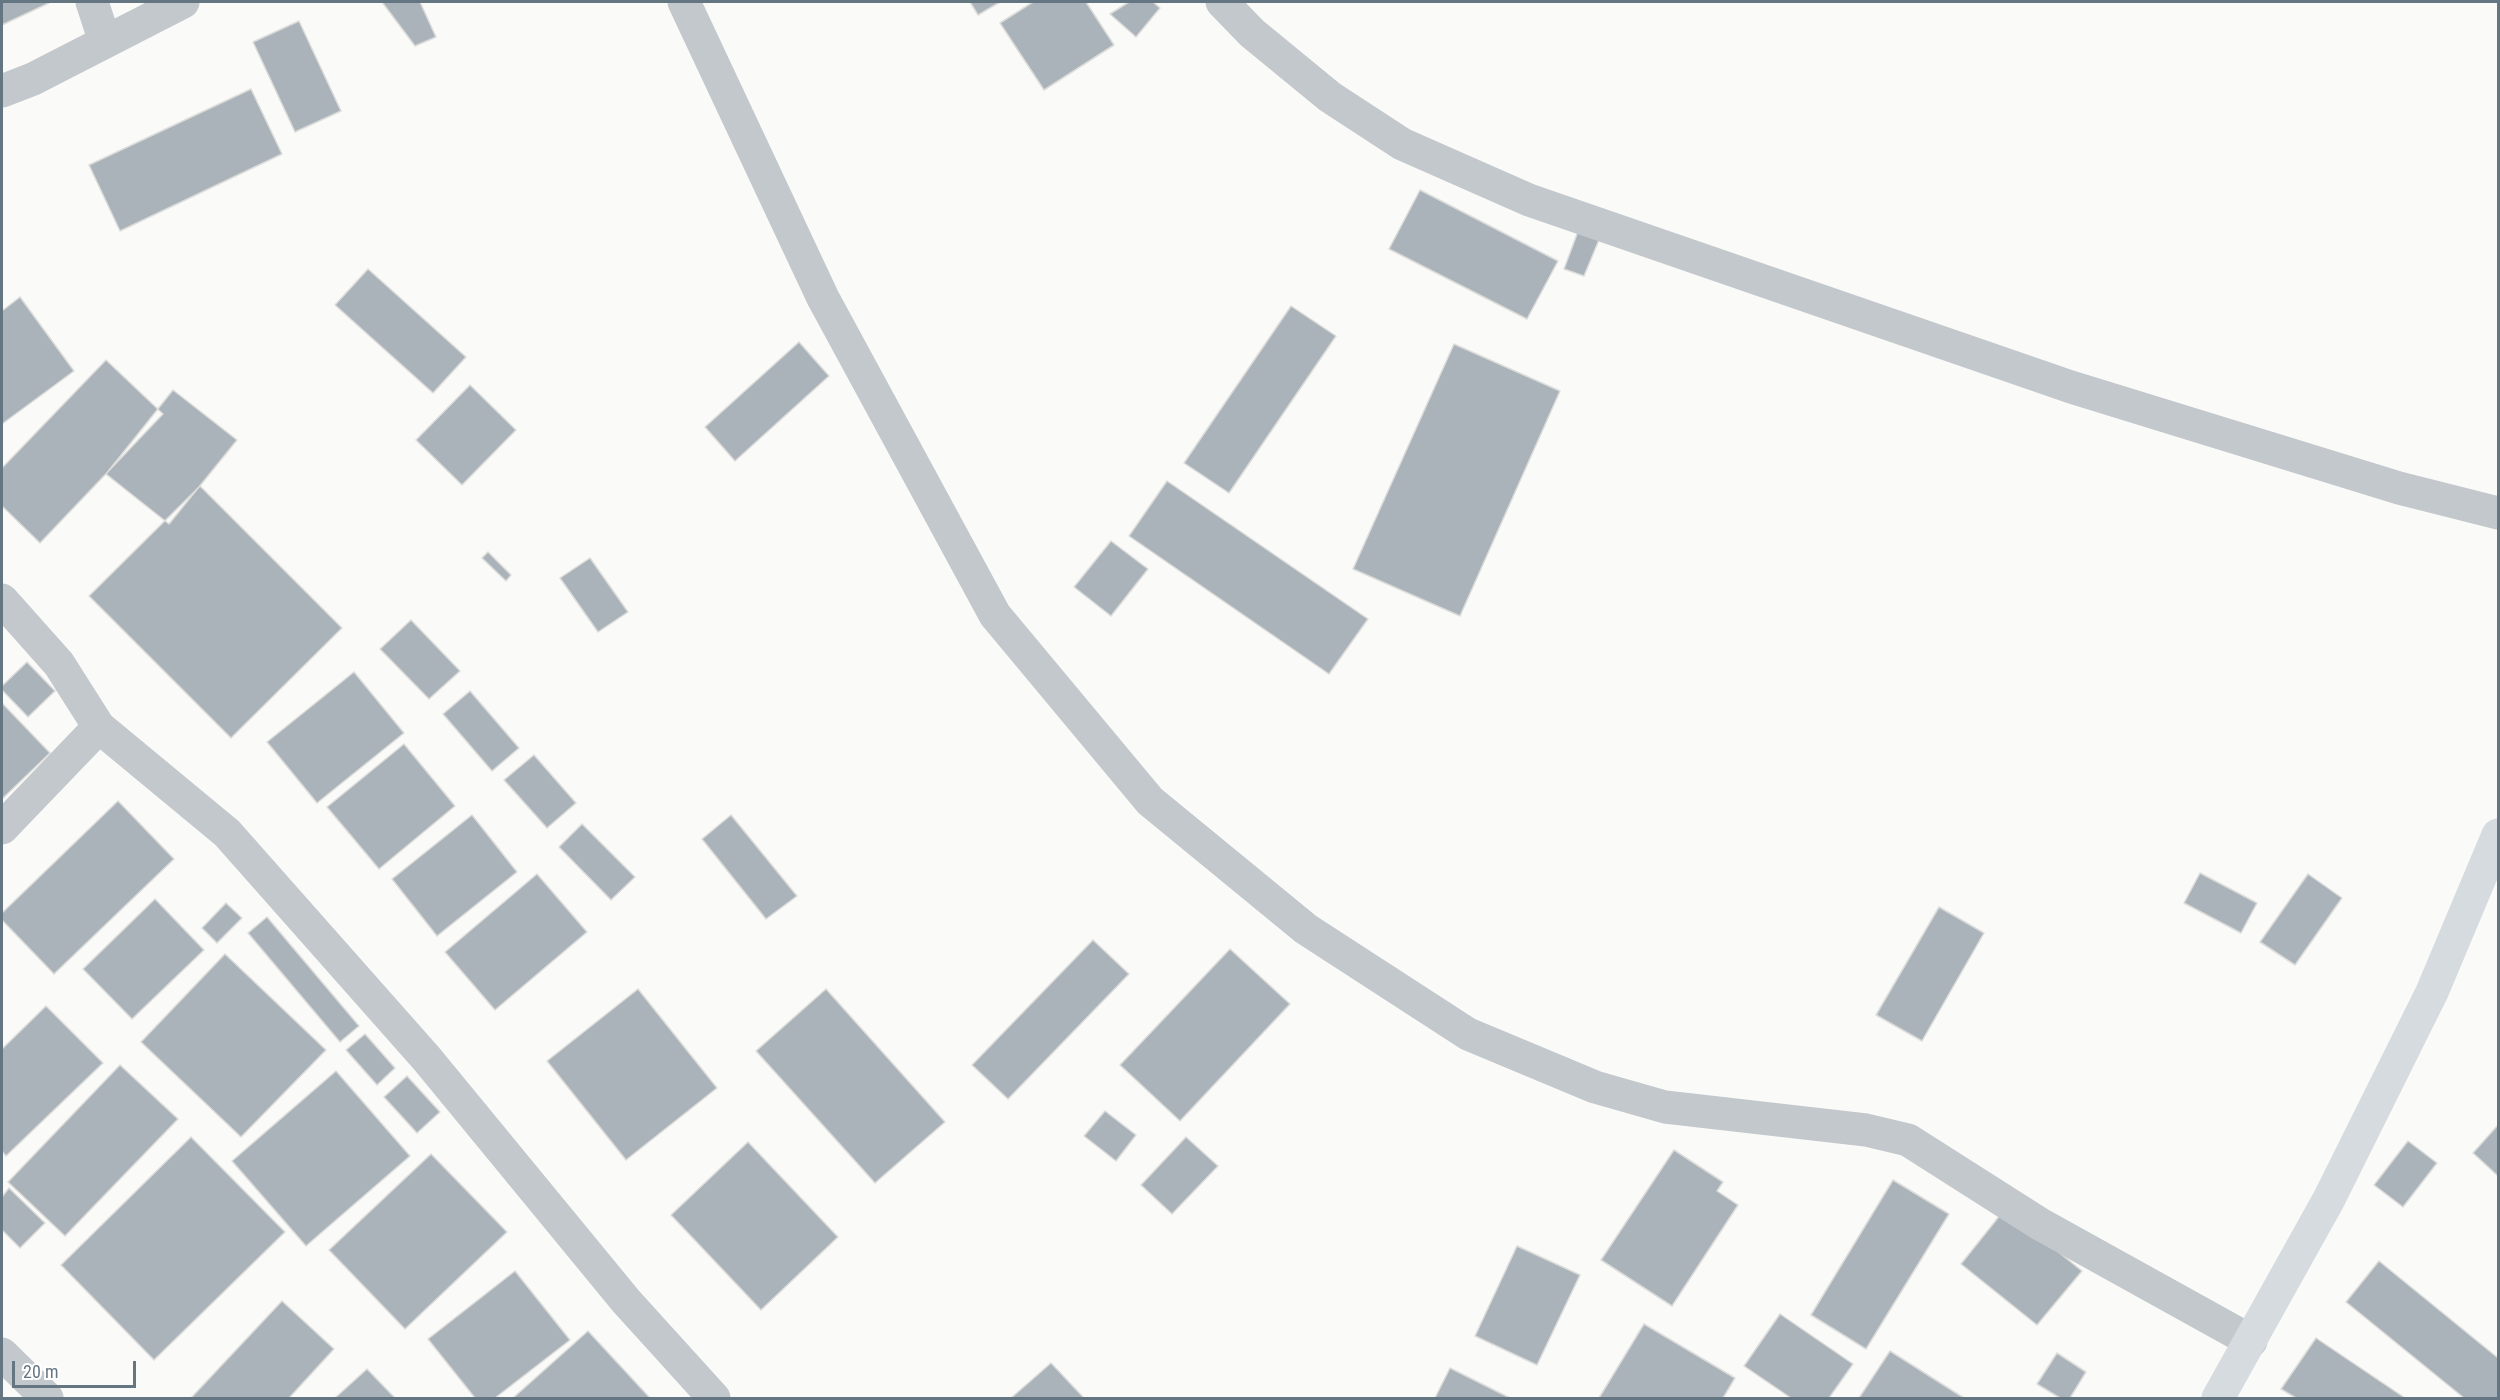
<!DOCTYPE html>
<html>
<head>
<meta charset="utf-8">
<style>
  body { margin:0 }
  #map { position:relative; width:2500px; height:1400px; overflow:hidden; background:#fafaf8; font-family:"Roboto Condensed",sans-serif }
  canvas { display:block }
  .frame { position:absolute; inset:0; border:3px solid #657683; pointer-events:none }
  .scale { position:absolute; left:12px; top:1361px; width:124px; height:27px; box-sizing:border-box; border:3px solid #657683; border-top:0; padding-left:8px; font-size:18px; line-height:21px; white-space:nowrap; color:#657683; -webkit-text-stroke:4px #fff; paint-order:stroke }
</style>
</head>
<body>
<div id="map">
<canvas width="2500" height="1400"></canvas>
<div class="frame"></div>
<div class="scale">20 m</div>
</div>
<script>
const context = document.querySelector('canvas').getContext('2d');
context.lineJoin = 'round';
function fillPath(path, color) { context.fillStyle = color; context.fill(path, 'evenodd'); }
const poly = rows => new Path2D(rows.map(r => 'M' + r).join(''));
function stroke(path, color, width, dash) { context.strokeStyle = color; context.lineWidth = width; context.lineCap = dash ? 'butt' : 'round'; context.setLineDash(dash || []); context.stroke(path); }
const building = poly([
  [2,2,48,2,49,3,2,25,2,2],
  [382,2,420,2,436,37,415,46,382,2],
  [970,2,1000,2,978,15,970,2],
  [1033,2,1086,2,1114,45,1044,90,1000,23,1033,2],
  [1129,2,1153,2,1160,8,1136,37,1110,14,1129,2],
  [299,21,341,111,295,132,253,42,299,21],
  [251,89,282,154,120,231,89,165,251,89],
  [1420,190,1558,261,1527,319,1389,249,1420,190],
  [1580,226,1601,235,1584,276,1564,269,1580,226],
  [368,269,466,357,433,393,335,305,368,269],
  [20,297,74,371,2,424,2,311,20,297],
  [1291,306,1336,336,1229,493,1184,463,1291,306],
  [799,342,829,376,735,461,705,427,799,342],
  [1454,344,1560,391,1460,616,1353,569,1454,344],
  [106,360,163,414,40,543,2,506,2,468,106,360],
  [470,385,516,430,462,485,416,440,470,385],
  [173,390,237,440,169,524,106,474,173,390],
  [1167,481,1368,619,1329,674,1129,536,1167,481],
  [200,486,342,628,231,738,89,596,200,486],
  [1111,541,1148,569,1111,616,1074,587,1111,541],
  [488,552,511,575,506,581,482,558,488,552],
  [590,558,628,612,598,632,560,578,590,558],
  [411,620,460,671,429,699,380,649,411,620],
  [27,662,55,691,28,717,2,690,2,686,27,662],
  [354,672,404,733,317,803,267,742,354,672],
  [470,691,519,748,492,771,443,714,470,691],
  [2,703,50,753,2,799,2,703],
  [404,744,455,806,379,869,327,807,404,744],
  [534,755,576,803,547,828,504,780,534,755],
  [118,801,174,859,54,974,2,920,2,913,118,801],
  [472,815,517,872,437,936,392,879,472,815],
  [731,815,797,896,766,919,702,839,731,815],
  [582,824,635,877,611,900,559,847,582,824],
  [2200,873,2257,903,2241,933,2184,903,2200,873],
  [537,874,587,932,495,1010,445,952,537,874],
  [2308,874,2342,898,2295,965,2260,942,2308,874],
  [155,899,204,950,132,1019,83,969,155,899],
  [226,903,242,918,217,943,202,928,226,903],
  [1939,907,1984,933,1922,1041,1876,1015,1939,907],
  [267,917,359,1026,340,1042,248,933,267,917],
  [1093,940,1129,974,1008,1099,972,1065,1093,940],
  [1230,949,1290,1004,1180,1121,1120,1065,1230,949],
  [225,954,326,1050,241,1137,141,1042,225,954],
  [638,989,717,1088,626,1160,547,1061,638,989],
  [826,989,945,1122,875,1183,756,1051,826,989],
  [46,1006,103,1063,6,1156,2,1151,2,1049,46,1006],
  [365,1034,395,1068,377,1085,346,1050,365,1034],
  [120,1065,178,1119,65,1236,8,1182,120,1065],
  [336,1071,410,1156,306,1246,232,1161,336,1071],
  [407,1076,440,1112,417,1133,384,1097,407,1076],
  [1105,1111,1136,1135,1116,1161,1084,1136,1105,1111],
  [2498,1125,2498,1176,2473,1153,2498,1125],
  [191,1137,285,1232,154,1360,61,1265,191,1137],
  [1186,1137,1218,1166,1172,1214,1141,1185,1186,1137],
  [2408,1141,2437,1163,2403,1207,2374,1185,2408,1141],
  [748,1142,838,1237,761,1310,671,1215,748,1142],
  [1674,1150,1723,1182,1717,1191,1738,1205,1672,1306,1601,1260,1674,1150],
  [431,1154,507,1232,405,1329,329,1250,431,1154],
  [1893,1180,1949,1214,1866,1349,1811,1315,1893,1180],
  [9,1188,45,1223,20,1248,2,1230,2,1197,9,1188],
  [2005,1209,2082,1271,2037,1325,1961,1264,2005,1209],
  [1517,1246,1580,1275,1537,1365,1475,1336,1517,1246],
  [2379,1261,2498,1358,2498,1398,2464,1398,2346,1302,2379,1261],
  [515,1271,570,1340,495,1398,475,1398,428,1339,515,1271],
  [282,1301,334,1349,289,1398,191,1398,282,1301],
  [1780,1314,1853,1364,1829,1398,1791,1398,1744,1366,1780,1314],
  [1644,1324,1735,1378,1723,1398,1599,1398,1644,1324],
  [588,1331,650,1398,513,1398,588,1331],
  [2316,1338,2405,1398,2296,1398,2281,1389,2316,1338],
  [1890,1351,1964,1398,1859,1398,1890,1351],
  [2057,1353,2086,1372,2070,1398,2060,1398,2037,1384,2057,1353],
  [1051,1363,1084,1398,1011,1398,1051,1363],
  [1450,1368,1510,1398,1435,1398,1450,1368],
  [367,1369,395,1398,335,1398,367,1369]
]);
const street = poly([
  [92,2,105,42],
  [684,2,823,298,995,615,1150,801,1306,929,1468,1034,1595,1087,1665,1107,1866,1130,1908,1140,2040,1224,2251,1341],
  [1222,2,1252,33,1330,97,1402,144,1529,200,2071,387,2399,488,2498,513],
  [2,91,33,79,183,2],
  [2,600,59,664,99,727,227,833,427,1059,626,1301,714,1398],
  [2,828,99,727],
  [2,1354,47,1398]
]);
const secondary = poly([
  [2218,1398,2329,1199,2432,992,2498,835]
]);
fillPath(building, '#aab3b9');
stroke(building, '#dcdcda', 1.5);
stroke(street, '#c3c8cc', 33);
stroke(secondary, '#d6dbdf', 33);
</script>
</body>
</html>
